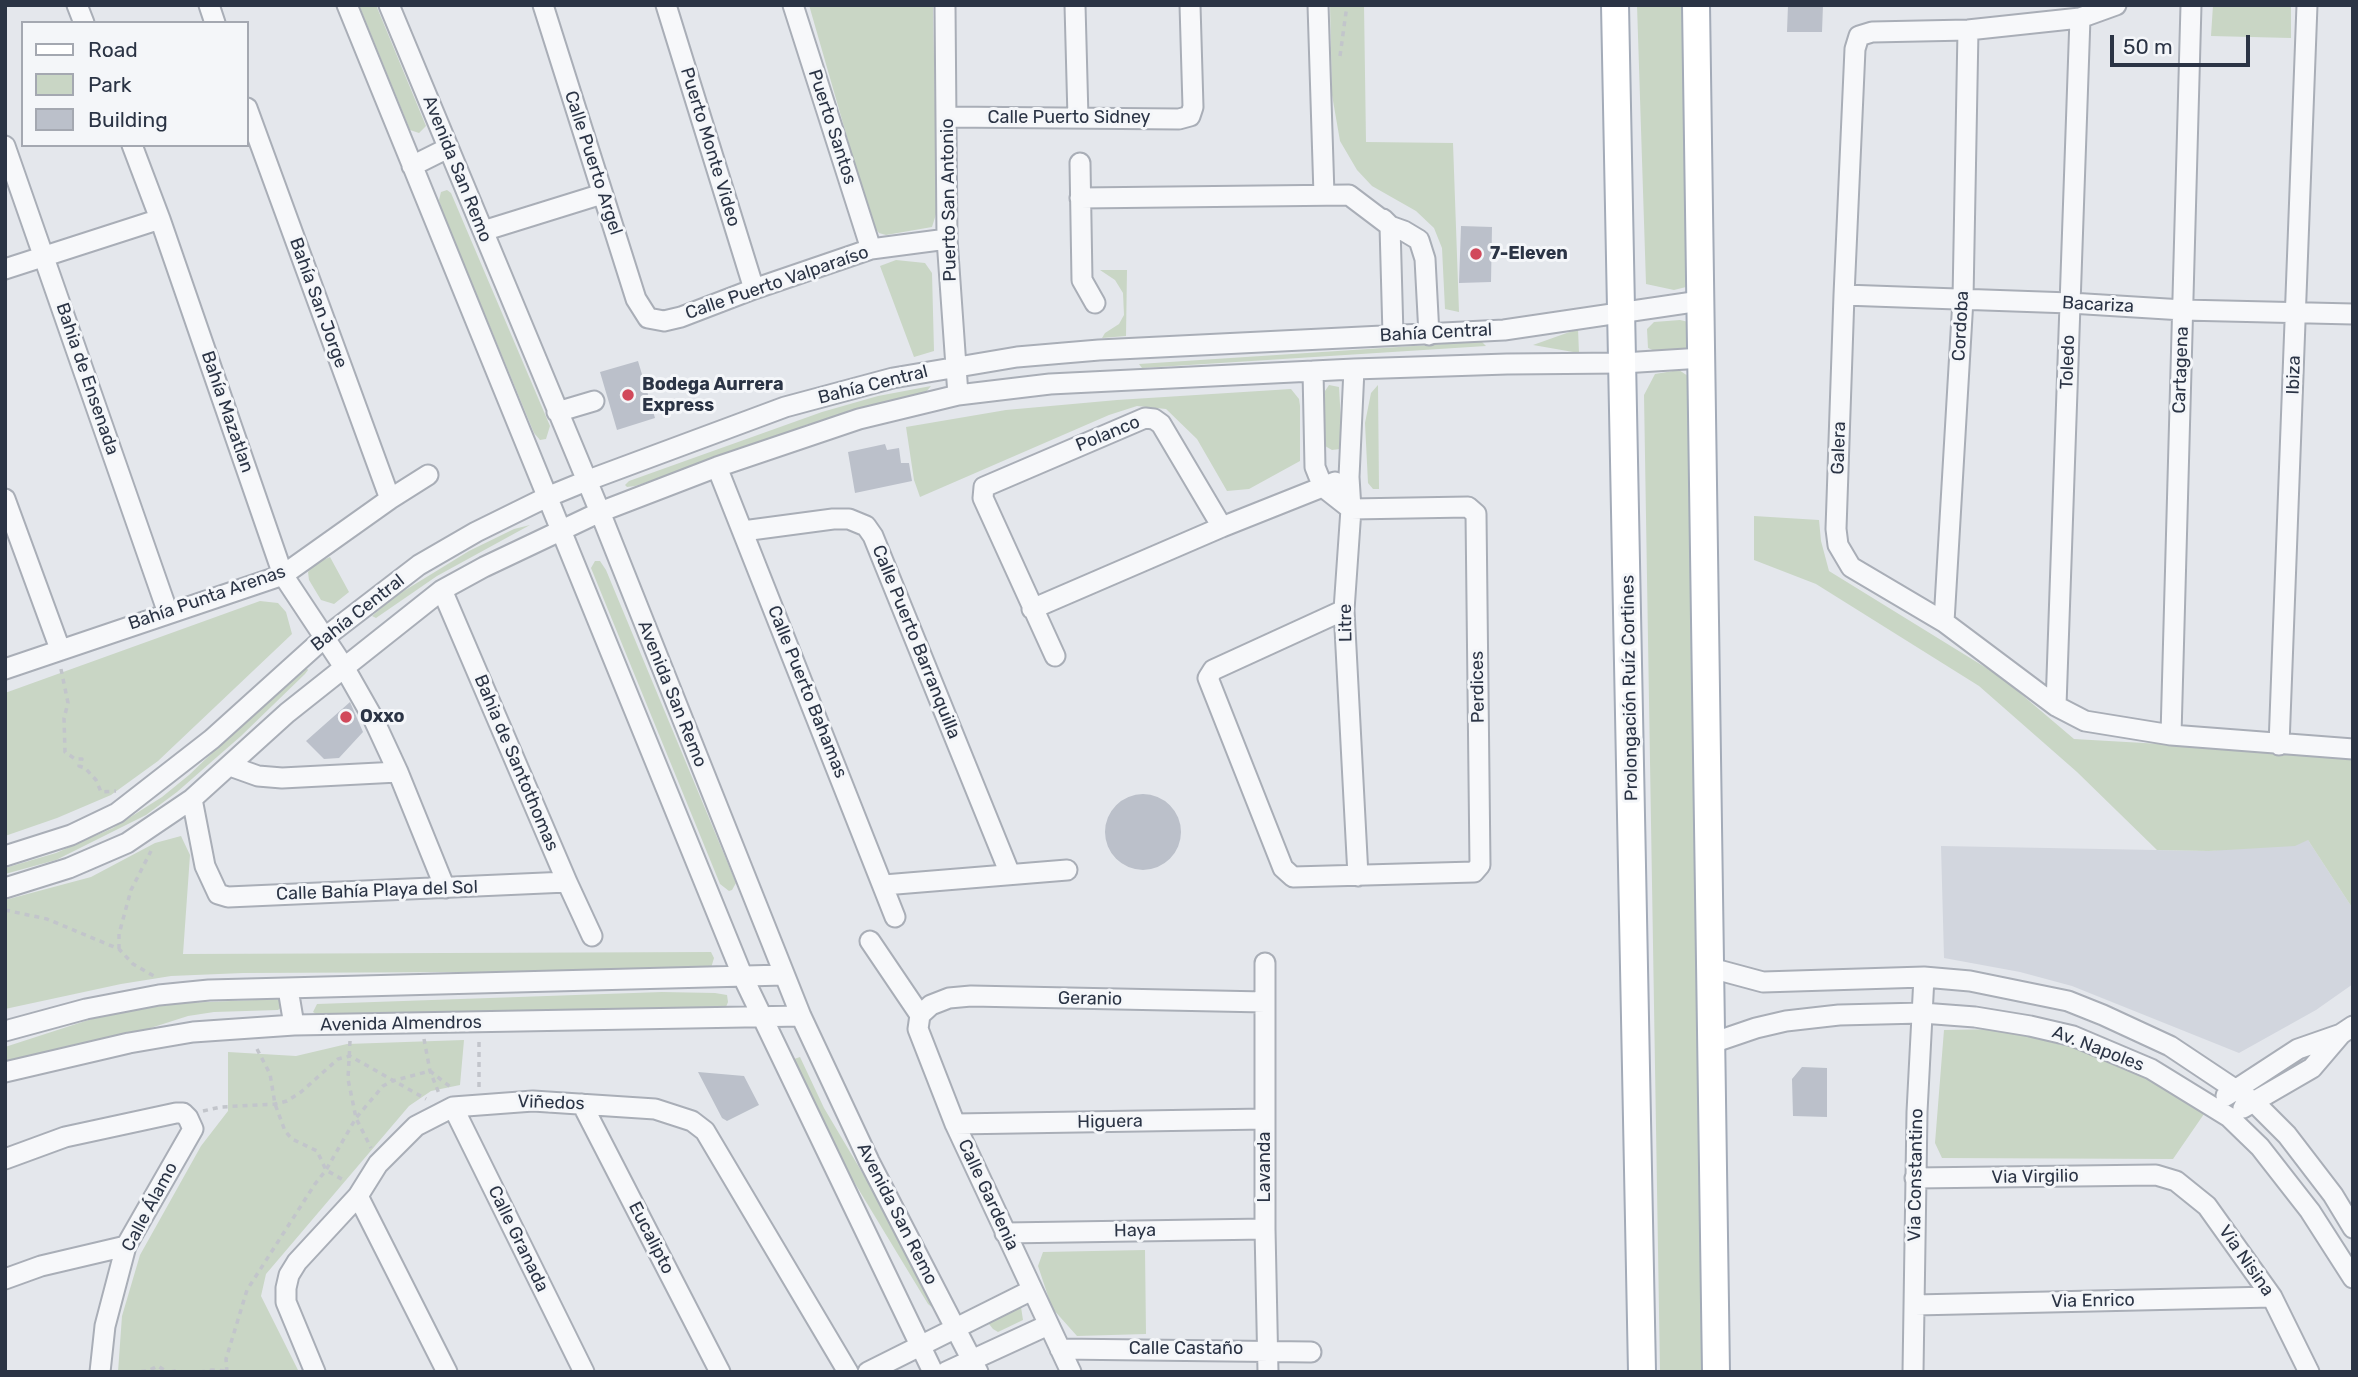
<!DOCTYPE html>
<html>
<head>
<meta charset="utf-8">
<style>
  body { margin:0 }
  #map { position:relative; width:2358px; height:1377px; overflow:hidden; background:#e4e7ec; font-family:Rubik,sans-serif }
  canvas { display:block }
  .frame { position:absolute; inset:0; border:7px solid #2b3445; pointer-events:none }
  .legend { position:absolute; left:21px; top:21px; width:228px; height:126px; box-sizing:border-box; background:#f4f6f9; border:2px solid #a4a8b1; margin:0; padding:9px 12px; list-style:none; font-size:21px; color:#2b3445 }
  .legend li { display:flex; align-items:center; gap:14px; height:35px }
  .legend b { width:35px; border:2px solid #a4a8b1 }
  .scale { position:absolute; left:2110px; top:35px; width:140px; height:32px; box-sizing:border-box; border:4px solid #2b3445; border-top:0; padding-left:9px; font-size:21px; line-height:24px; white-space:nowrap; color:#2b3445; -webkit-text-stroke:5px #f4f6f9; paint-order:stroke }
</style>
</head>
<body>
<div id="map">
<canvas width="2358" height="1377"></canvas>
<div class="frame"></div>
<ul class="legend">
<li><b style="height:9px;background:#fff"></b>Road</li>
<li><b style="height:19px;background:#c9d6c5"></b>Park</li>
<li><b style="height:19px;background:#bbc0ca"></b>Building</li>
</ul>
<div class="scale">50 m</div>
</div>
<script>
const context = document.querySelector('canvas').getContext('2d');
context.lineJoin = 'round';
function fillPath(path, color) { context.fillStyle = color; context.fill(path, 'evenodd'); }
const poly = rows => new Path2D(rows.map(r => 'M' + r).join(''));
function stroke(path, color, width, dash) { context.strokeStyle = color; context.lineWidth = width; context.lineCap = dash ? 'butt' : 'round'; context.setLineDash(dash || []); context.stroke(path); }
function label(font, color, halo, rows, align = 'center') {
  context.font = font + ' Rubik,sans-serif'; context.lineWidth = 6; context.setLineDash([]); context.textBaseline = 'middle'; context.strokeStyle = halo; context.fillStyle = color; for (const [text, x, y, turn = 0] of rows) {
    context.save(); context.translate(x, y); context.rotate((+turn || 0) * Math.PI / 180); context.textAlign = isNaN(turn) ? turn : align; if (halo) context.strokeText(text, 0, 0); context.fillText(text, 0, 0); context.restore();
  }
}
const built = poly([
  [2308,840,2353,909,2353,984,2316,1010,2239,1053,2072,986,2020,972,1944,958,1941,846,2209,851]
]);
const green = poly([
  [359,5,376,5,426,126,419,133,410,130],
  [809,5,933,5,937,211,932,227,886,235,879,233,872,224],
  [1330,5,1364,5,1366,142,1453,143,1459,312,1445,309,1442,248,1434,228,1416,211,1372,186,1357,170,1340,141,1332,95],
  [1637,5,1686,5,1690,286,1674,290,1646,284],
  [2213,5,2291,5,2291,38,2211,36],
  [447,190,451,193,550,426,546,439,540,440,534,433,443,213,439,200,441,192],
  [896,260,925,263,932,273,934,351,914,357,880,266],
  [1100,270,1127,270,1126,336,1102,338,1105,333,1119,324,1124,315,1123,293,1115,280],
  [1680,320,1693,323,1690,352,1655,351,1648,348,1647,329,1654,322],
  [1578,329,1579,353,1533,345],
  [1475,342,1482,342,1486,346,1142,368,1139,364],
  [1679,370,1694,380,1708,1372,1660,1372,1644,395,1655,374],
  [1329,385,1339,387,1341,422,1340,449,1332,450,1325,446,1325,391],
  [1378,385,1379,489,1373,489,1368,483,1365,423,1371,393],
  [931,386,926,392,806,425,724,457,635,486,627,487,625,485,629,481,822,412,878,396],
  [1291,389,1299,399,1300,406,1300,461,1249,489,1227,491,1197,439,1166,409,1137,406,1109,415,920,497,914,480,906,427,1006,410,1117,400],
  [1754,516,1819,520,1821,541,1829,571,2001,677,2074,739,2353,755,2353,909,2308,840,2295,846,2209,851,2157,850,2077,772,1979,686,1816,584,1754,560],
  [530,525,437,576,376,618,372,616,394,597,469,551,514,529],
  [330,557,349,592,334,604,321,600,309,580,308,572,316,563],
  [595,561,600,561,606,570,736,883,732,890,729,891,720,884,591,568],
  [260,601,278,603,286,612,292,634,158,761,111,795,57,818,5,836,5,693],
  [306,667,308,670,305,674,241,736,177,792,146,815,56,860,5,874,5,868,56,853,113,828,162,797,189,775,300,669],
  [181,836,190,855,183,954,711,952,714,958,711,968,702,971,243,973,171,976,121,984,5,1009,5,900,91,877,155,843],
  [662,992,715,993,727,995,728,1002,726,1007,721,1009,594,1016,439,1012,318,1015,313,1012,317,1004],
  [280,999,283,1006,278,1010,214,1012,188,1016,113,1040,5,1068,5,1047,110,1013,182,1003],
  [2001,1029,2078,1049,2152,1081,2204,1114,2173,1159,1942,1158,1935,1143,1944,1030],
  [464,1040,460,1085,431,1091,409,1106,266,1274,261,1296,299,1372,118,1372,122,1316,140,1255,201,1146,228,1111,228,1052,296,1056,347,1044],
  [800,1057,824,1108,872,1189,934,1302,934,1309,928,1304,845,1167,797,1069,794,1059],
  [1145,1250,1146,1334,1077,1336,1052,1308,1038,1266,1043,1252],
  [1015,1306,1021,1307,1023,1320,998,1332,993,1329,989,1324,990,1319]
]);
const building = poly([
  [1788,5,1823,5,1822,32,1787,32],
  [1461,226,1492,227,1491,282,1459,283],
  [638,361,655,418,617,430,600,372],
  [885,444,887,450,899,448,901,463,909,463,912,481,855,493,848,452],
  [350,702,363,732,339,758,324,759,306,741],
  '1105 832a38 38 0 1 1 76 0a38 38 0 1 1-76 0Z',
  [1802,1067,1827,1068,1827,1117,1793,1116,1792,1079],
  [698,1072,744,1076,759,1105,727,1121,722,1118]
]);
const path = poly([
  [1340,56,1347,5],
  [61,669,68,703,64,718,65,752,75,759,82,759,79,766,85,768,96,780,101,792,116,791],
  [5,910,47,919,119,949,133,964,154,976],
  [119,949,119,934,131,890,151,851],
  [424,1039,430,1071,440,1096],
  [350,1041,348,1079,356,1118,371,1148],
  [257,1049,270,1074,275,1104,285,1131,292,1139,317,1151,326,1170,345,1181],
  [479,1087,479,1039],
  [203,1111,221,1107,275,1104,287,1101,301,1092,338,1059,350,1056,426,1099],
  [131,1372,148,1371,158,1366,167,1372],
  [171,1372,178,1370,182,1372],
  [200,1372,212,1370,227,1371],
  [227,1372,226,1359,247,1290,315,1184,326,1170,356,1118,383,1086,392,1081,430,1071,453,1089]
]);
const minor = poly([
  [77,5,84,23],
  [209,5,215,23],
  [347,5,743,977,933,1372],
  [389,5,600,512,801,1016,869,1161,978,1372],
  [543,5,636,299,648,318,664,321,681,317,754,289,871,249,947,239],
  [666,5,754,289],
  [793,5,871,249],
  [945,5,947,239,958,395],
  [1075,5,1078,118],
  [1318,5,1324,195],
  [2116,5,2080,18,1968,30,1872,32,1859,36,1855,49,1844,295,1836,529,1838,545,1851,567,1944,622,2056,706,2085,721,2171,735,2353,749],
  [247,108,390,499],
  [947,117,1179,119,1190,116,1193,107,1190,5],
  [132,145,160,219,283,575,344,667,373,718,398,772,445,888],
  [5,146,168,613],
  [1080,163,1082,280,1095,303],
  [412,166,448,148],
  [1080,198,1349,195,1390,226,1393,335],
  [1383,219,1390,226,1404,231,1419,240,1425,259,1429,335],
  [483,231,602,194],
  [5,269,160,219],
  [1844,295,2070,303,2183,310,2353,314],
  [1354,369,1349,477,1351,509,1344,610,1358,876],
  [1313,371,1315,467,1323,487],
  [557,412,594,401],
  [717,467,895,917],
  [1323,487,1351,509,1468,507,1476,514,1480,865,1474,872,1293,877,1283,868,1208,678,1213,670,1344,610],
  [5,499,60,649],
  [743,531,833,519,849,519,866,526,873,536,1010,874],
  [442,590,567,882,592,936],
  [1032,609,1222,527,1335,482],
  [1944,622,1963,299,1968,30],
  [1055,656,983,498,984,487,1145,418,1154,419,1161,424,1222,527],
  [5,669,283,575,390,499,428,475],
  [2056,706,2080,18],
  [2171,735,2191,5],
  [2279,745,2307,5],
  [230,766,258,776,282,778,398,772],
  [192,799,205,866,218,894,228,897,567,882],
  [5,856,71,835,117,813,212,739,324,638,419,565,476,532,547,497,586,481,785,407,893,378,1017,357,1099,350,1504,330,1700,301],
  [884,885,1067,870],
  [5,888,69,868,127,843,192,799,287,713,442,590,484,567,600,512,717,467,859,419,958,395,1050,384,1354,369,1507,364,1623,363,1702,358],
  [870,941,920,1015],
  [1265,963,1265,1229,1268,1372],
  [1711,968,1763,982,1924,977,1970,981,2068,1001,2103,1015,2170,1046,2254,1102,2287,1135,2333,1195,2353,1228],
  [288,989,294,1025],
  [920,1015,918,1029,955,1124,1071,1372],
  [920,1015,931,1005,949,998,971,996,1265,1002],
  [5,1031,86,1009,159,995,209,990,784,975],
  [1712,1043,1756,1028,1786,1021,1839,1015,1922,1013,1975,1017,2030,1026,2073,1036,2151,1069,2229,1117,2260,1147,2310,1211,2353,1278],
  [5,1072,129,1043,193,1032,294,1025,801,1016],
  [2226,1096,2298,1049,2341,1034],
  [582,1104,720,1372],
  [453,1107,584,1372],
  [2243,1108,2312,1068,2341,1034,2353,1026],
  [955,1124,1265,1119],
  [5,1159,65,1137,176,1113,183,1113,188,1118,193,1129,126,1246,105,1326,100,1372],
  [1915,1178,2156,1175,2176,1181,2207,1206,2272,1297,2309,1372],
  [358,1196,447,1372],
  [1005,1233,1265,1229],
  [5,1279,41,1266,126,1246],
  [1915,1305,2272,1297],
  [1060,1349,1311,1352],
  [315,1372,286,1302,286,1288,289,1275,297,1262,358,1196,378,1164,416,1126,453,1107,533,1101,655,1109,692,1121,705,1131,848,1372],
  [868,1372,1032,1290],
  [946,1372,1048,1325],
  [1913,1372,1917,1112,1924,977]
]);
const major = poly([
  [1615,5,1642,1372],
  [1696,5,1716,1372]
]);
const markers = [
  [1476,254,7,"#d1495b"],
  [628,395,7,"#d1495b"],
  [346,717,7,"#d1495b"]
];
const streetNames = [
  ["Calle Puerto Sidney",1069,118],
  ["Puerto Santos",832,127,72],
  ["Puerto Monte Video",710,147,73],
  ["Calle Puerto Argel",593,163,72],
  ["Avenida San Remo",457,169,68],
  ["Puerto San Antonio",949,200,-91],
  ["Calle Puerto Valparaíso",777,283,-19],
  ["Bahía San Jorge",318,303,70],
  ["Bacariza",2098,305,3],
  ["Cordoba",1961,326,-87],
  ["Bahía Central",1436,333,-3],
  ["Toledo",2068,362,-88],
  ["Cartagena",2181,370,-88],
  ["Ibiza",2294,375,-88],
  ["Bahia de Ensenada",87,379,71],
  ["Bahía Central",873,385,-14],
  ["Bahía Mazatlan",227,412,71],
  ["Polanco",1108,434,-22],
  ["Galera",1839,448,-88],
  ["Bahía Punta Arenas",207,598,-19],
  ["Bahía Central",358,613,-38],
  ["Litre",1346,623,-91],
  ["Calle Puerto Barranquilla",916,642,68],
  ["Perdices",1478,687,-91],
  ["Prolongación Ruíz Cortines",1630,688,-91],
  ["Calle Puerto Bahamas",807,692,68],
  ["Avenida San Remo",672,694,68],
  ["Bahia de Santothomas",516,763,67],
  ["Calle Bahía Playa del Sol",377,891,-2],
  ["Geranio",1090,999,1],
  ["Avenida Almendros",401,1024,-1],
  ["Av. Napoles",2098,1049,21],
  ["Viñedos",551,1103,2],
  ["Higuera",1110,1122,-1],
  ["Lavanda",1265,1167,-90],
  ["Via Constantino",1916,1175,-89],
  ["Via Virgilio",2035,1177,-1],
  ["Calle Gardenia",988,1195,65],
  ["Calle Álamo",150,1207,-62],
  ["Avenida San Remo",897,1214,63],
  ["Haya",1135,1231,-1],
  ["Eucalipto",651,1238,63],
  ["Calle Granada",518,1239,64],
  ["Via Nisina",2246,1261,55],
  ["Via Enrico",2093,1301,-1],
  ["Calle Castaño",1186,1349]
];
const poiNames = [
  ["7-Eleven",1490,254],
  ["Bodega Aurrera",642,385],
  ["Express",642,406],
  ["Oxxo",360,717]
];
fillPath(built, '#d2d6de');
fillPath(green, '#c9d6c5');
fillPath(building, '#bbc0ca');
stroke(minor, '#a9aeb7', 23);
stroke(major, '#a3abb8', 30);
stroke(path, '#c2c5cb', 3.5, [5, 5]);
stroke(minor, '#f7f8fa', 19);
stroke(major, '#fff', 26);
for (const [x, y, r, color] of markers) { const dot = new Path2D(); dot.arc(x, y, r, 0, 2 * Math.PI); context.fillStyle = color; context.fill(dot); stroke(dot, '#f4f6f9', 2.5); }
label('18px', '#2b3445', '#f4f6f9', streetNames);
label('bold 18px', '#2b3445', '#f4f6f9', poiNames, 'left');
</script>
</body>
</html>
